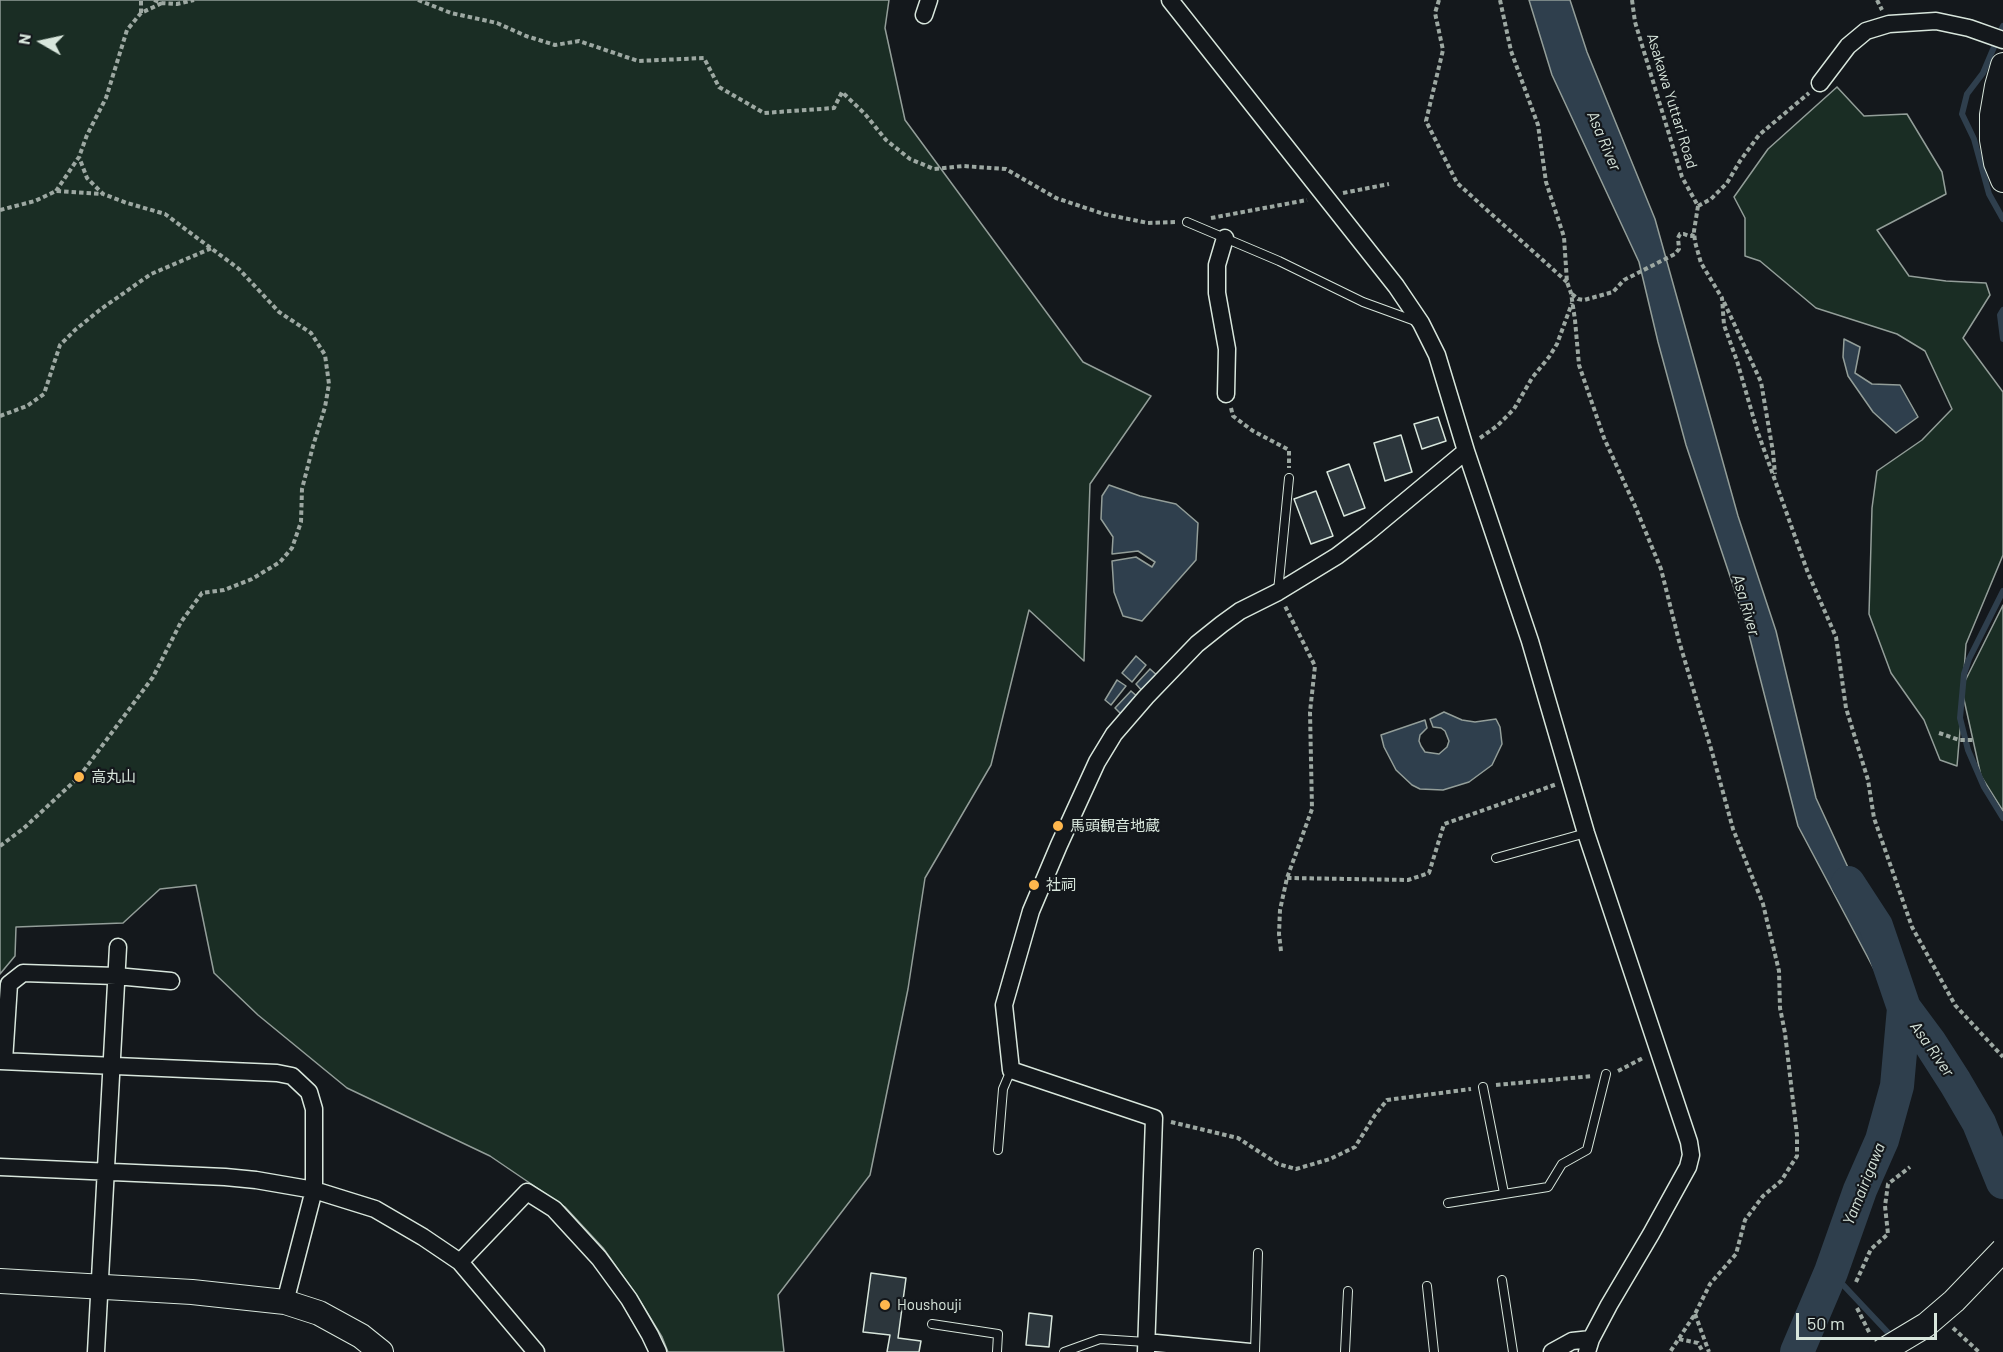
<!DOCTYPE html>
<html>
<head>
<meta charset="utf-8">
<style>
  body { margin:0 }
  #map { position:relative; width:2003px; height:1352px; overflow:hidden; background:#14181c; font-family:Barlow,sans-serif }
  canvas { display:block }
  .north { position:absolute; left:12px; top:12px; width:60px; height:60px; -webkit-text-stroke:4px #14181c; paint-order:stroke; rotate:279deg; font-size:16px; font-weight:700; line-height:24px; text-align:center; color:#d8e6dc }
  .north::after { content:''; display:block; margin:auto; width:21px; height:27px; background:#d8e6dc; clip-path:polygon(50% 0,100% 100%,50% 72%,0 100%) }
  .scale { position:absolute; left:1796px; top:1313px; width:141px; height:27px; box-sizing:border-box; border:3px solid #d8e6dc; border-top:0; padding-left:8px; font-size:18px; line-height:21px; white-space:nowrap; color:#d8e6dc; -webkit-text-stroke:4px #14181c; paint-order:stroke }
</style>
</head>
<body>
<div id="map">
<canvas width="2003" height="1352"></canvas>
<div class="north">N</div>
<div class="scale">50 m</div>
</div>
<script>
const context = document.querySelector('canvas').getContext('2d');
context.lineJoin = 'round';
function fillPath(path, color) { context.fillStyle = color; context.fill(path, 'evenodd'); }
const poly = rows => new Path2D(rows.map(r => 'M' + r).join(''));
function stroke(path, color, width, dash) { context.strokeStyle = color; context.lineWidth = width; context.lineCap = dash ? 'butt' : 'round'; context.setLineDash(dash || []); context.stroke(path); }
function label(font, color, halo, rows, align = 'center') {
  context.font = font + ' Barlow,"Noto Sans JP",sans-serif'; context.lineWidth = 4.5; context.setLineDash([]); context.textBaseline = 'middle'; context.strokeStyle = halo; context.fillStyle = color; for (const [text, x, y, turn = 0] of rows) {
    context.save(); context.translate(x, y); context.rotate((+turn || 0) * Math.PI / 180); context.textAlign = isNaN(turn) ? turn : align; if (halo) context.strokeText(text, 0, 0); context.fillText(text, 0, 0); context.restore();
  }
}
const green = poly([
  [0,0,889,0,885,28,905,120,1083,362,1151,396,1090,484,1084,661,1029,610,991,765,925,878,908,989,870,1175,778,1295,784,1352,668,1352,662,1337,637,1296,603,1248,565,1207,490,1156,347,1088,258,1015,214,973,196,885,160,889,123,923,16,927,15,956,0,974,0,0],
  [1837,87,1864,116,1907,114,1942,172,1946,194,1877,230,1909,276,1946,281,1986,283,1990,295,1963,338,2003,392,2003,555,1966,644,1963,685,2003,605,2003,811,1981,776,1963,695,1957,766,1940,760,1924,720,1891,673,1869,614,1872,508,1877,471,1922,440,1952,409,1925,351,1897,334,1816,308,1760,261,1745,256,1745,218,1734,197,1768,149,1837,87]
]);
const water = poly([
  [1529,0,1570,0,1587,52,1655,219,1738,516,1776,631,1816,798,1922,1028,1902,1022,1798,826,1747,627,1686,445,1658,342,1639,262,1552,75,1529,0],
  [1844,339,1860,347,1855,373,1872,384,1900,385,1918,417,1896,433,1873,412,1848,376,1843,357,1844,339],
  [1109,485,1140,496,1176,504,1198,523,1196,560,1142,621,1123,616,1114,592,1112,561,1136,557,1152,567,1155,562,1138,551,1112,554,1113,537,1101,519,1102,496,1109,485],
  [1136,656,1146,665,1132,682,1122,673,1136,656],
  [1150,669,1159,677,1144,693,1136,684,1150,669],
  [1117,680,1126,686,1111,705,1105,700,1117,680],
  [1131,691,1139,698,1123,716,1115,708,1131,691],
  [1444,712,1462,720,1475,722,1496,719,1500,727,1502,744,1492,765,1469,782,1443,790,1420,789,1412,785,1396,770,1384,747,1381,735,1425,720,1427,728,1420,735,1419,741,1421,746,1425,752,1439,754,1447,747,1449,741,1445,731,1441,728,1433,727,1430,719,1444,712]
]);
const stream = poly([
  [2002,28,2003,26],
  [1994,47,1983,73,1967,94,1962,114,1974,139,1989,194,2003,219],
  [2003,310,2000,315,2003,339],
  [2003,591,1969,659,1964,674,1960,718,1968,750,1984,787,2003,818],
  [1831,1272,1894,1339]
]);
const river = poly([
  [1848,883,1876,926,1904,1008,1930,1043,1955,1082,1979,1123,2003,1182],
  [1797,1352,1831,1272,1860,1190,1882,1140,1897,1086,1904,1008]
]);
const building = poly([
  [1438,417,1446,441,1422,449,1414,424,1438,417],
  [1401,435,1412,472,1385,481,1374,443,1401,435],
  [1349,464,1365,508,1344,516,1327,472,1349,464],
  [1316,491,1333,536,1311,544,1294,499,1316,491],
  [871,1273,906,1278,898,1338,921,1341,919,1352,887,1352,890,1335,863,1332,871,1273],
  [1029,1313,1052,1316,1049,1347,1026,1345,1029,1313]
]);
const path = poly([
  [154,0,162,3,177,4,194,0],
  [418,0,451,13,497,23,526,36,555,45,579,41,638,61,704,58,719,87,764,113,834,108,842,92,865,114,886,140,910,159,934,169,963,166,1006,169,1056,198,1104,214,1148,223,1176,222],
  [1439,0,1435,13,1443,50,1426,121,1457,183,1567,282],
  [1500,0,1511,51,1538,125,1546,182,1564,237,1567,282,1571,293,1575,320,1579,365,1604,438,1635,506,1661,569,1679,641,1712,752,1733,829,1763,904,1779,971,1780,1008,1785,1033,1797,1135,1797,1156,1781,1181,1763,1196,1745,1220,1736,1254,1710,1284,1695,1314,1670,1352],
  [1632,0,1635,22,1682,177,1698,206],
  [1877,0,1882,10],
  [141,13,141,0],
  [56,191,79,157,87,135,106,98,127,30,141,13,162,3],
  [1343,193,1389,184],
  [1698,206,1694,231,1695,242,1701,263,1722,298,1724,325,1737,361,1757,430,1808,573,1836,637,1846,708,1868,780,1874,818,1912,927,1955,1005,2003,1057],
  [1698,206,1711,199,1727,183,1740,161,1759,135,1809,93],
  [0,210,35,201,56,191,102,194],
  [1211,218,1307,200],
  [1572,294,1578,299,1584,300,1613,292,1624,280,1675,254,1679,249,1678,238,1680,234,1684,234,1689,236,1692,236,1694,232],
  [1724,302,1761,382,1773,452,1775,474],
  [1231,408,1233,416,1253,431,1289,450,1289,468],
  [0,416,27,406,44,394,60,345,75,330,101,309,151,274,212,248],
  [1480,438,1497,426,1514,409,1532,378,1549,357,1557,344,1572,303],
  [1939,733,1959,740,1973,740],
  [0,846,24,828,79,777,153,677,181,622,202,593,224,590,252,579,280,562,292,548,301,522,302,489,313,446,325,407,329,384,325,355,311,333,279,312,239,269,165,214,127,203,103,194,87,178,79,157],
  [1287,878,1408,880,1429,873,1444,824,1557,784],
  [1281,951,1279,934,1280,910,1287,878,1312,809,1310,712,1315,666,1285,606],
  [1618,1071,1643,1058],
  [1496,1085,1593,1076],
  [1171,1122,1238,1138,1278,1164,1296,1169,1330,1159,1355,1147,1375,1115,1387,1100,1471,1089],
  [1856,1282,1871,1249,1888,1234,1885,1206,1888,1184,1910,1167],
  [1857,1308,1870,1334],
  [1695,1314,1709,1352],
  [1953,1328,1979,1352],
  [1679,1339,1698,1343,1703,1352]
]);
const lane = poly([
  [1187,222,1279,261,1363,302,1418,322],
  [1278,591,1289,478],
  [1496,858,1586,833],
  [1483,1087,1504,1193],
  [998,1150,1003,1089,1011,1070],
  [1448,1203,1548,1187,1562,1164,1587,1150,1606,1074],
  [1502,1280,1513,1352],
  [1427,1286,1434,1352],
  [932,1324,998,1334,997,1352],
  [1064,1352,1100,1339,1146,1342],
  [1255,1352,1258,1253],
  [1345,1352,1348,1291]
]);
const street = poly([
  [1170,0,1396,286,1421,323,1437,355,1466,451,1530,641,1586,833,1689,1142,1691,1155,1688,1167,1651,1234,1609,1305,1591,1339,1587,1352],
  [924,15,929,0],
  [1820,83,1848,46,1866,31,1889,24,1936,21,1969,28,2003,40],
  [1225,238,1217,265,1217,293,1227,349,1226,394],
  [0,1061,277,1073,292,1076,309,1092,314,1109,314,1190,285,1302],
  [4,1061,9,984,23,973,116,976,171,981],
  [0,1167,225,1177,256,1180,314,1190,375,1209,423,1237,460,1262,527,1192,554,1209,599,1258,629,1299,650,1335,658,1352],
  [460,1262,536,1352],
  [1146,1342,1250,1352],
  [96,1352,118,947],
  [1146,1352,1154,1118,1011,1070,1004,1005,1031,911,1059,845,1097,762,1114,734,1146,697,1197,644,1222,624,1240,611,1278,592,1337,556,1366,534,1466,451],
  [1552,1352,1572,1341,1591,1339]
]);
const secondary = poly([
  [2003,65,1997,86,1992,115,1992,140,1996,163,2003,180],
  [0,1281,192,1292,285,1302,319,1313,361,1336,381,1352]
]);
const secondaryBridge = poly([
  [1881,1352,1926,1325,1954,1301,2003,1250]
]);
const markers = [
  [79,777,6,"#ffb74d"],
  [1058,826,6,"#ffb74d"],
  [1034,885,6,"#ffb74d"],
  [885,1305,6,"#ffb74d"]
];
const streetNames = [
  ["Asakawa Yuttari Road",1672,101,73]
];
const poiNames = [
  ["高丸山",91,777],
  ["馬頭観音地蔵",1070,826],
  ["社祠",1046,885],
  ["Houshouji",897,1305]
];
const waterNames = [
  ["Asa River",1604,141,67],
  ["Asa River",1746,605,74],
  ["Asa River",1932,1049,55],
  ["Yamairigawa",1864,1184,-68]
];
fillPath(green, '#1a2d24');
stroke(green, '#939e99', 1.5);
fillPath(water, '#2f3f4d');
stroke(water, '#939e99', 1.5);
stroke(stream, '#2f3f4d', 6);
stroke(river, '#2f3f4d', 34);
fillPath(building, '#2c363c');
stroke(building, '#d8e6dc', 1.5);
stroke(lane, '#d8e6dc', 10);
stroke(street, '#d8e6dc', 19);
stroke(secondary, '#d8e6dc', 26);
stroke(path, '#9da8a2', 4, [4.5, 3]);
stroke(lane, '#14181c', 8);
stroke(street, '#14181c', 16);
stroke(secondary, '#14181c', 24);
stroke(secondaryBridge, '#d8e6dc', 26, []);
stroke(secondaryBridge, '#14181c', 24);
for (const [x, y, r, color] of markers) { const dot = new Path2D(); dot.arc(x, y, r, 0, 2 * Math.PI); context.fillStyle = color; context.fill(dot); stroke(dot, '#14181c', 2); }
label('15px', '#d8e6dc', '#14181c', streetNames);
label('15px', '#d8e6dc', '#14181c', poiNames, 'left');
label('italic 16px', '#d8e6dc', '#14181c', waterNames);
</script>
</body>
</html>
